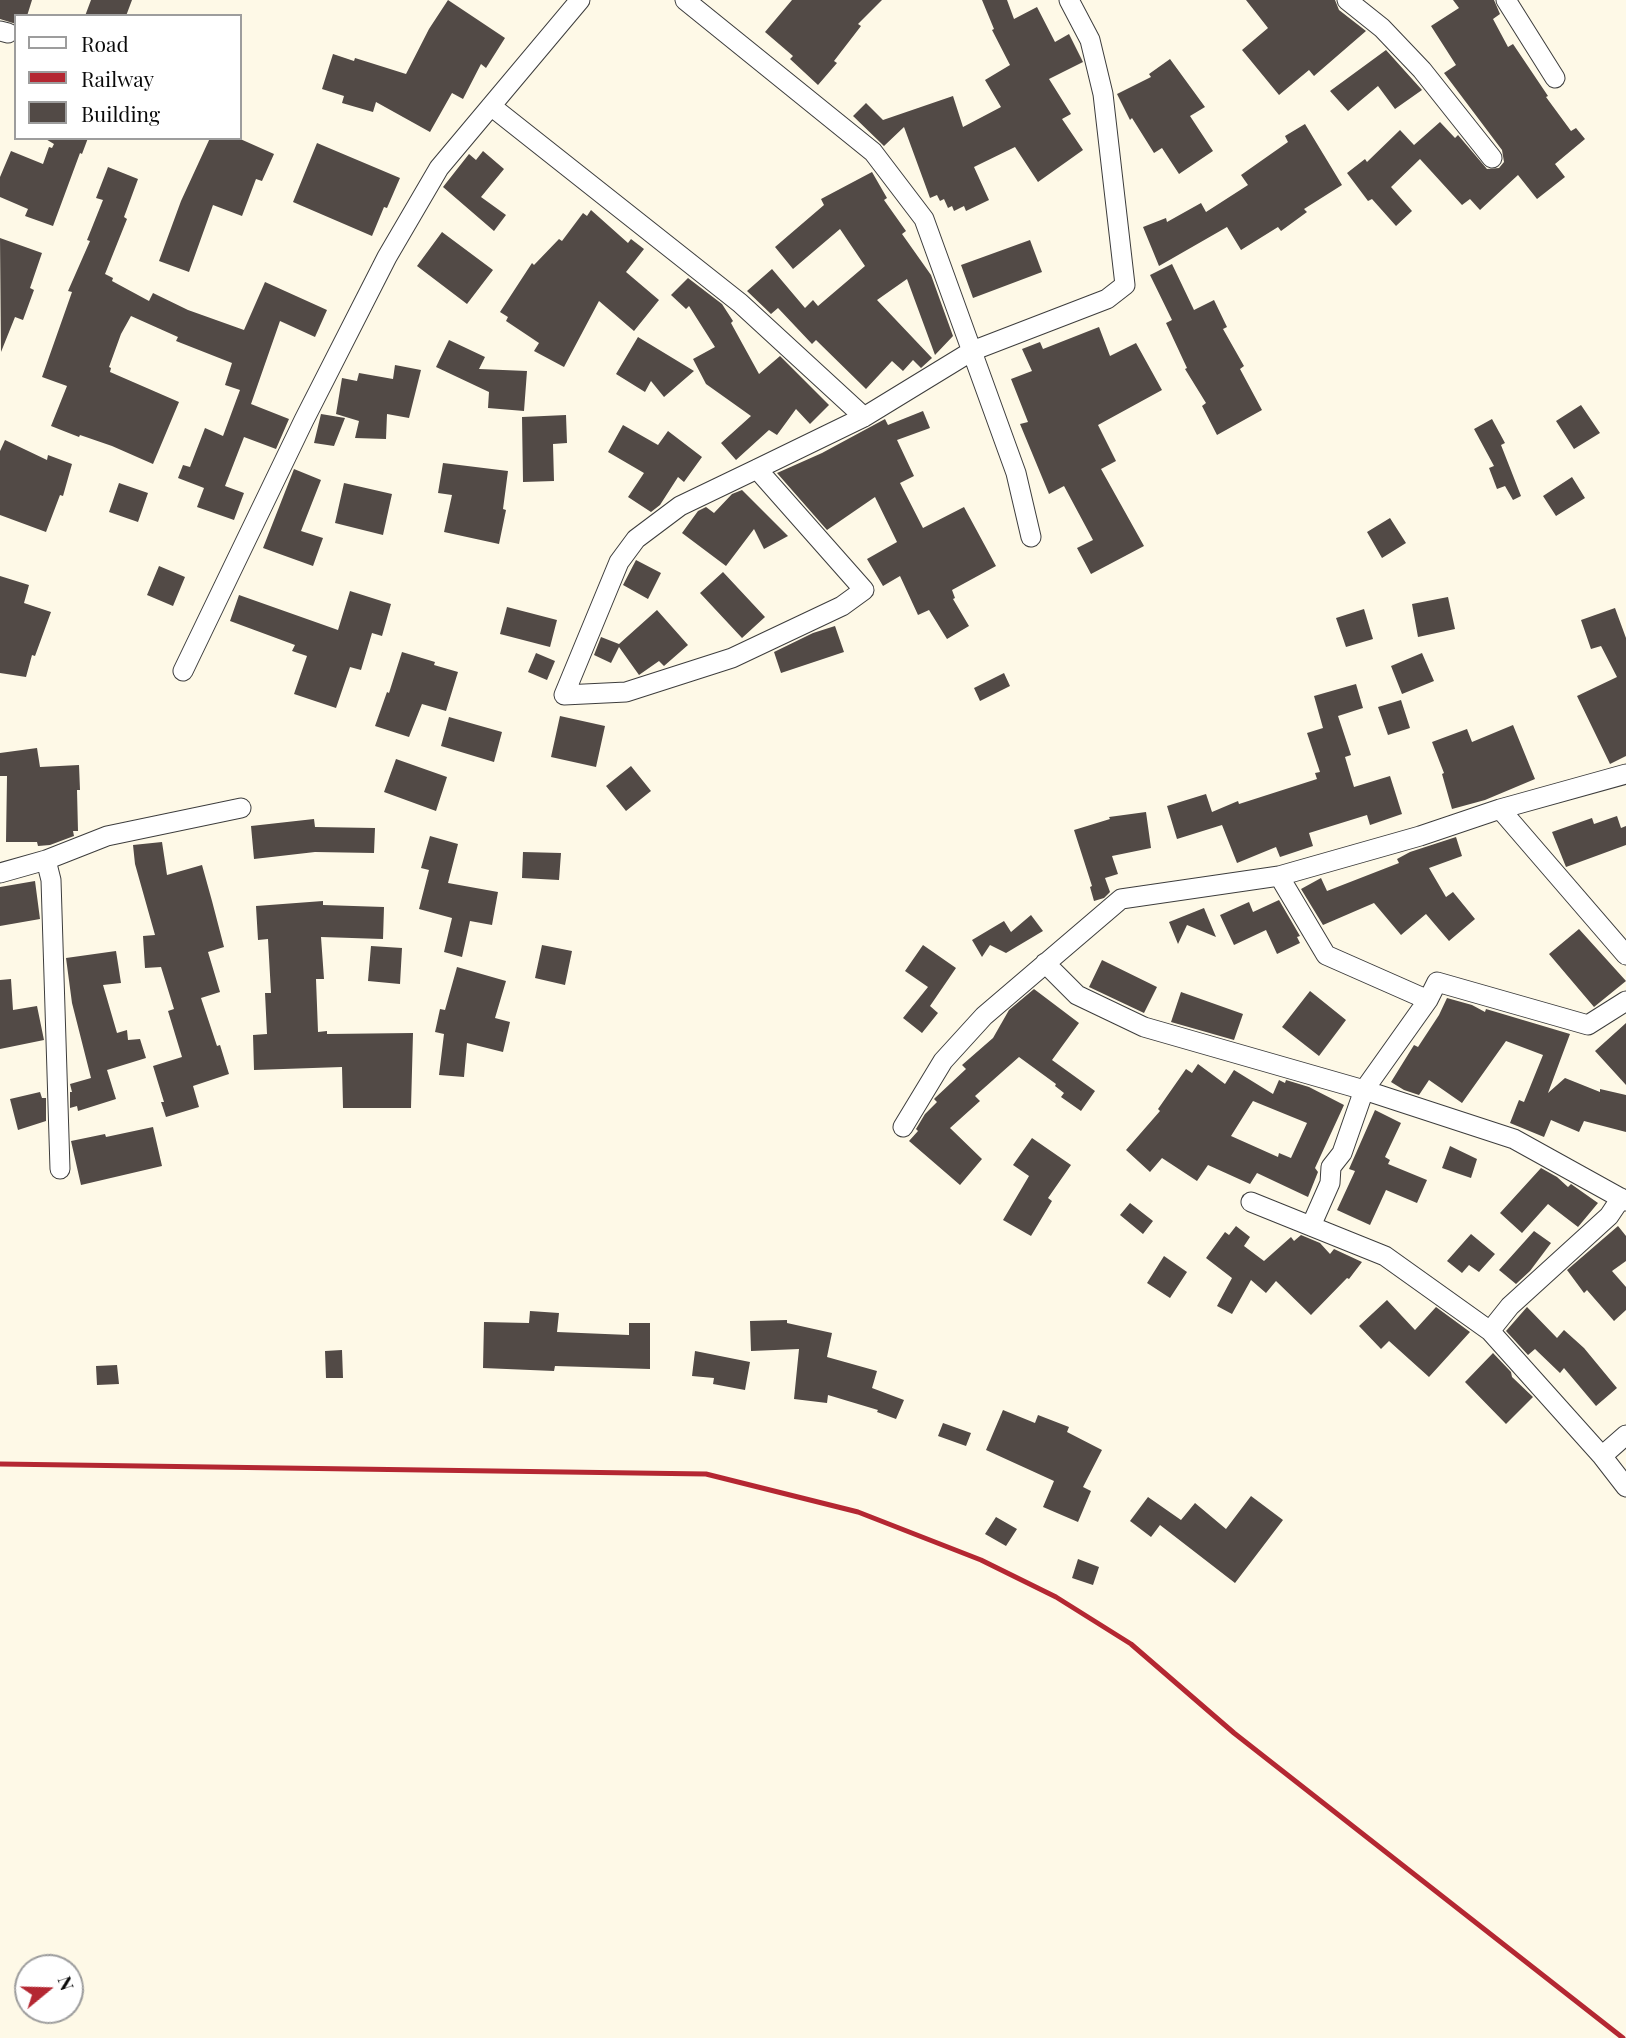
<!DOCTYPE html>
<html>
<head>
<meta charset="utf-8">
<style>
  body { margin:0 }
  #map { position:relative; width:1626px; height:2038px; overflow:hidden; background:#fef9e7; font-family:"Playfair Display",serif }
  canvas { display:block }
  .legend { position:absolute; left:14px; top:14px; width:228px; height:126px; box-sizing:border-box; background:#fff; border:2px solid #9d9d9d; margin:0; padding:9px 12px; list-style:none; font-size:21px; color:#0a0a0a }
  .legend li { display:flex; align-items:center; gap:14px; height:35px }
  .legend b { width:35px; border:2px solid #9d9d9d }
  .north { position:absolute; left:14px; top:1954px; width:70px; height:70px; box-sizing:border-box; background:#fff; border:2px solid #9d9d9d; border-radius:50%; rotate:71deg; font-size:19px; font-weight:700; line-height:28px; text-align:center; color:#0a0a0a }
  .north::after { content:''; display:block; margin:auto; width:24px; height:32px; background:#b42732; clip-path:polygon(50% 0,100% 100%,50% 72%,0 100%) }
</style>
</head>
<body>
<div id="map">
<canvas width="1626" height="2038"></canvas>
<ul class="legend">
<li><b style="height:9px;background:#fff"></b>Road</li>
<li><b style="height:9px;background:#b42732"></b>Railway</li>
<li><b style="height:19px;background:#524a46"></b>Building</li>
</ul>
<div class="north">N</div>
</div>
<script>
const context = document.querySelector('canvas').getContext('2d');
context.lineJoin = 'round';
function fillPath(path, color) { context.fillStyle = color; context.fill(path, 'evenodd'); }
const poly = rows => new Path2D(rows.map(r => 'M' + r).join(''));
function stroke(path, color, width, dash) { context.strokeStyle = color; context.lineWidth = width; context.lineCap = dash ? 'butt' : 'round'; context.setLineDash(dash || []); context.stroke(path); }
const building = poly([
  [0,0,32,0,27,16,16,16,16,24,0,19],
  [91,0,132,0,126,16,85,16],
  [448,0,505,38,486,68,481,64,463,99,452,93,430,132,376,102,373,112,342,103,344,96,322,89,333,54,354,61,355,58,406,74,429,29],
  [792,0,882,0,858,24,861,26,834,61,837,63,818,85,790,59,793,56,765,32],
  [982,0,1007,0,1014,19,1037,7,1055,42,1069,34,1083,62,1049,79,1071,114,1062,119,1083,150,1038,182,1015,147,974,167,989,200,966,211,964,206,954,211,952,206,948,208,944,199,940,201,937,195,930,198,904,127,884,146,853,116,866,103,883,120,953,96,963,127,1001,107,985,80,1010,65,992,30,994,29],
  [1246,0,1335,0,1339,10,1366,31,1314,76,1309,70,1279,95,1242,50,1268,28],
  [1453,0,1494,0,1500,14,1493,19,1508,47,1513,44,1548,96,1546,97,1571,131,1576,128,1585,139,1555,164,1565,177,1537,199,1518,175,1480,210,1470,199,1462,205,1420,159,1391,187,1412,211,1396,226,1372,199,1368,201,1347,173,1365,159,1367,162,1400,130,1414,145,1440,122,1455,138,1458,135,1487,169,1499,168,1504,162,1502,150,1444,73,1456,65,1431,26,1459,8],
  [1386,50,1422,90,1395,109,1378,86,1348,111,1330,91],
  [1170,59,1205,107,1190,116,1213,151,1179,174,1162,148,1154,153,1132,118,1130,120,1117,94,1151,77,1149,74],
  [1305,124,1342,185,1304,209,1307,212,1281,231,1278,227,1241,250,1227,227,1159,266,1143,227,1166,218,1167,222,1201,203,1206,212,1248,185,1241,175,1288,142,1285,136],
  [44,138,88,138,82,154,80,153,53,226,25,216,28,209,0,197,0,177,11,151,43,164,49,147,52,148,54,144],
  [210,138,238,138,274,154,262,181,256,179,242,216,213,205,189,272,159,261,181,201],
  [317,143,400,178,387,208,384,207,372,236,293,202],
  [483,151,504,169,481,197,506,215,494,231,443,187,469,154,476,160],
  [108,167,138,179,124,217,127,219,105,274,113,278,112,281,149,301,153,293,188,310,244,330,265,282,327,310,315,337,280,321,251,404,289,419,276,449,244,437,225,486,244,493,234,520,197,507,204,488,178,478,183,465,190,467,205,428,223,436,240,390,225,385,232,363,176,341,178,337,131,316,121,334,109,367,111,368,110,372,179,402,153,464,112,446,80,435,79,437,51,426,67,386,42,377,72,292,68,291,90,241,87,240,103,200,96,198],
  [872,172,887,198,884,200,906,231,902,234,931,275,953,336,935,355,907,279,877,300,932,358,921,368,913,360,903,371,892,361,866,389,816,340,812,344,778,308,771,314,747,291,772,269,805,308,813,300,818,306,865,266,840,229,793,269,775,247,824,205,821,199],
  [591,210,628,243,631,239,644,249,626,272,659,300,634,331,599,301,564,367,534,351,539,343,506,321,508,317,500,312,532,263,534,265,559,239,562,241,583,213,587,216],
  [442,232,493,270,467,304,417,266],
  [0,238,42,253,30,288,34,290,23,320,15,317,1,352],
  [1030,240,1042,272,973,298,961,265],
  [1172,264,1194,310,1214,300,1227,327,1223,329,1244,366,1240,369,1262,410,1217,435,1202,406,1206,403,1185,369,1187,368,1166,323,1172,320,1150,275],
  [688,278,722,304,733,321,731,323,759,374,780,356,829,405,810,424,796,409,777,435,769,430,736,460,721,443,751,416,706,384,693,359,715,347,689,306,686,309,671,295],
  [1099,327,1110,356,1136,343,1162,390,1098,425,1116,461,1101,469,1144,546,1091,574,1077,548,1093,540,1064,486,1049,494,1020,424,1028,422,1011,379,1032,371,1022,349,1040,342,1043,349],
  [638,337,694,371,664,397,651,381,645,392,616,374],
  [449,340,485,357,479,369,527,371,524,411,488,408,489,392,436,367],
  [395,365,421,370,409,418,387,414,386,439,355,438,359,421,336,414,342,378,357,381,359,373,393,379],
  [1581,405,1600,433,1574,449,1556,421],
  [923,411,930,428,897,440,914,476,900,483,923,528,964,507,996,566,952,590,955,598,953,599,969,626,947,639,929,610,918,615,900,576,883,586,867,559,897,542,875,497,827,530,777,473,822,453,885,419,888,425],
  [321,414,345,418,334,446,314,443],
  [566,415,567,443,553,444,554,481,523,482,522,417],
  [1492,419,1505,443,1501,445,1521,496,1513,500,1505,486,1497,489,1489,468,1494,466,1474,429],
  [623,425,658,445,668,431,702,457,684,482,678,477,660,505,651,512,628,497,644,473,608,452],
  [5,440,47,460,48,455,72,464,63,496,60,495,46,532,0,515,0,451],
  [443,463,508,471,503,509,506,510,499,544,444,532,452,495,438,493],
  [294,469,321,480,301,531,323,538,313,566,263,548],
  [1572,477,1585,498,1556,516,1543,496],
  [119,483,148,493,138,522,109,512],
  [344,483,392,494,383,535,335,523],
  [742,490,788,536,764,549,754,529,726,566,682,533,698,511,706,507,714,513,732,494],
  [1390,518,1406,543,1382,558,1367,532],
  [636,560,661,573,648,599,623,585],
  [159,566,185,577,173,606,147,595],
  [723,572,765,617,742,638,700,593],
  [0,576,29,585,24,603,51,612,35,656,32,655,26,677,0,673],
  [350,591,391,604,382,636,372,633,361,670,350,667,336,708,294,694,307,656,292,651,295,645,230,621,239,595,338,630],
  [1448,597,1455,629,1418,637,1412,604],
  [507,607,557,620,550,647,500,634],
  [1615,608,1626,638,1626,756,1610,764,1577,696,1617,677,1601,646,1591,649,1581,620],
  [1364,609,1373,639,1346,647,1336,618],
  [657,610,688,645,664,666,659,661,639,675,619,647,611,663,594,655,601,637,619,644],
  [835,626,844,652,781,673,774,652,813,633],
  [402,652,435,662,434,665,458,672,446,711,422,704,409,737,375,726,387,692,389,693],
  [536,653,555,661,547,680,528,672],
  [1422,653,1434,681,1402,694,1391,666],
  [1004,673,1010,686,980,701,974,688],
  [1356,684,1363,708,1338,716,1351,755,1345,757,1354,787,1390,776,1402,814,1370,825,1367,815,1309,833,1313,846,1280,857,1276,847,1237,863,1222,825,1177,839,1167,806,1206,794,1212,812,1238,801,1239,804,1317,779,1315,773,1320,772,1307,733,1323,728,1314,696],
  [1401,700,1410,728,1388,735,1378,707],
  [560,716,605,726,596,767,551,757],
  [449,717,502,732,494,762,441,746],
  [1513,725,1535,779,1485,800,1452,809,1442,774,1444,773,1432,742,1467,729,1472,742],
  [37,748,40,767,79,765,80,790,77,790,78,831,73,831,74,836,50,845,38,846,37,842,6,842,7,776,0,776,0,753],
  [396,759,447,777,436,811,384,792],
  [631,766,651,791,626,811,606,786],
  [1146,812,1151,848,1112,856,1118,874,1105,878,1110,892,1104,898,1094,901,1090,887,1092,886,1074,830,1110,819,1109,817],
  [1617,816,1621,828,1626,826,1626,845,1566,867,1552,832,1592,818,1594,824],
  [314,819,315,827,375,828,374,853,315,852,254,859,251,826],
  [430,836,458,844,448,883,498,892,492,925,470,921,462,957,444,952,452,918,419,909,429,870,421,868],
  [1456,837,1462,856,1429,868,1446,897,1453,892,1475,919,1449,941,1426,914,1401,935,1374,903,1323,925,1301,889,1321,878,1327,891,1399,863,1397,859,1410,852],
  [162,842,167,875,202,865,212,901,224,947,208,952,220,992,201,998,217,1046,220,1045,229,1074,193,1086,199,1107,166,1117,161,1102,164,1102,153,1066,182,1057,168,1011,174,1009,161,967,145,968,143,936,155,935,135,864,133,845],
  [523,852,561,853,559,880,522,878],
  [35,881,40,919,0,926,0,887],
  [1279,900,1300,936,1297,937,1300,943,1277,954,1266,930,1234,945,1220,915,1249,902,1253,912],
  [323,901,323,905,384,907,383,939,321,937,324,979,316,979,318,1032,327,1031,327,1034,413,1033,411,1108,343,1108,342,1067,254,1070,253,1035,267,1034,265,993,271,993,268,939,258,940,256,906],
  [1204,908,1216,937,1187,925,1178,944,1169,922],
  [1031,915,1043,931,1006,953,990,945,982,957,972,940,1004,921,1011,932],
  [1579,929,1626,981,1594,1007,1549,954],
  [542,945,572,951,565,985,535,978],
  [923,945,956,968,930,1006,938,1013,922,1033,903,1018,928,987,905,971],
  [371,946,402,948,400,984,368,981],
  [116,951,121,983,103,985,117,1033,127,1030,128,1040,140,1039,146,1058,107,1070,116,1099,78,1111,77,1106,70,1108,70,1092,72,1092,70,1084,91,1078,72,1003,66,958],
  [1102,960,1157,987,1144,1013,1089,987],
  [457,967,506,981,495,1018,510,1022,503,1052,467,1043,464,1077,439,1075,444,1034,435,1032,440,1009,445,1010],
  [11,979,13,1010,37,1006,44,1040,0,1049,0,980],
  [1034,989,1079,1023,1052,1060,1095,1091,1081,1111,1061,1097,1064,1093,1055,1086,1056,1084,1019,1057,975,1096,980,1101,950,1128,982,1159,960,1185,909,1141,918,1131,916,1129,925,1114,937,1102,934,1099,936,1097,966,1069,962,1065,993,1038,1009,1010],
  [1310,991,1346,1020,1319,1056,1282,1027],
  [1181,992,1243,1014,1234,1040,1171,1022],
  [1447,998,1472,1005,1485,1012,1486,1009,1570,1034,1548,1093,1565,1078,1600,1092,1600,1089,1626,1095,1626,1132,1584,1121,1579,1132,1551,1120,1544,1137,1510,1123,1519,1100,1524,1102,1543,1055,1506,1041,1462,1103,1429,1080,1419,1095,1404,1090,1391,1082,1414,1045,1418,1047,1439,1015],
  [1626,1023,1626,1085,1595,1051],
  [1198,1064,1225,1084,1234,1070,1273,1094,1279,1080,1285,1083,1286,1080,1309,1087,1344,1105,1315,1168,1318,1172,1308,1197,1257,1173,1250,1184,1208,1165,1197,1181,1162,1158,1150,1172,1126,1150,1160,1111,1158,1109,1186,1069,1192,1073],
  [1253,1101,1307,1123,1291,1158,1279,1153,1278,1157,1231,1136],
  [40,1092,42,1098,46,1098,46,1121,18,1130,10,1099],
  [1375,1110,1401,1123,1385,1157,1390,1160,1388,1164,1427,1180,1417,1203,1386,1190,1370,1225,1337,1210,1355,1171,1349,1169],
  [153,1127,162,1166,81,1185,71,1141,105,1134,106,1137],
  [1032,1138,1071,1165,1048,1198,1052,1201,1031,1236,1003,1220,1029,1176,1013,1165],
  [1450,1146,1477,1159,1471,1178,1442,1168],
  [1541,1168,1557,1177,1568,1187,1571,1184,1598,1203,1578,1227,1548,1204,1522,1233,1500,1213],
  [1130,1203,1153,1221,1143,1234,1120,1215],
  [1236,1226,1250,1237,1244,1246,1264,1261,1291,1237,1294,1241,1301,1235,1320,1243,1330,1254,1334,1249,1362,1262,1349,1279,1347,1278,1311,1315,1276,1281,1266,1293,1251,1280,1232,1314,1217,1306,1232,1278,1206,1258,1225,1232,1229,1235],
  [1618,1226,1626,1236,1626,1261,1612,1271,1626,1287,1626,1310,1614,1321,1587,1290,1584,1293,1567,1270],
  [1534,1231,1551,1243,1530,1271,1516,1284,1499,1270],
  [1471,1234,1495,1254,1479,1272,1469,1265,1462,1273,1447,1261],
  [1164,1256,1187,1272,1170,1298,1147,1283],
  [1387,1300,1415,1330,1436,1307,1470,1332,1429,1377,1389,1341,1381,1349,1359,1326],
  [1527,1307,1557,1338,1564,1330,1584,1348,1617,1388,1596,1406,1564,1368,1560,1373,1535,1349,1528,1355,1506,1331],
  [530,1311,559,1313,557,1332,629,1335,629,1323,650,1323,650,1369,555,1366,554,1371,483,1368,484,1322,529,1323],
  [787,1320,787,1323,832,1333,827,1357,877,1371,872,1388,904,1400,896,1419,877,1412,878,1410,828,1395,827,1403,794,1399,799,1349,751,1351,750,1321],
  [342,1350,343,1378,326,1378,325,1351],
  [695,1351,750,1362,745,1390,713,1384,714,1378,692,1376],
  [1493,1353,1511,1372,1512,1377,1533,1397,1506,1424,1465,1382],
  [117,1365,119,1384,97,1385,96,1366],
  [1003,1410,1035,1423,1038,1415,1069,1427,1067,1432,1102,1450,1083,1487,1091,1491,1078,1522,1043,1507,1054,1481,986,1450],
  [943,1423,971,1433,966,1446,938,1436],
  [1251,1496,1283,1520,1235,1583,1160,1525,1151,1537,1130,1521,1148,1497,1181,1520,1195,1503,1226,1529],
  [996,1517,1017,1529,1006,1546,985,1534],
  [1078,1559,1099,1567,1093,1585,1072,1578]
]);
const minor = poly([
  [685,0,873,152,924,219,1016,473,1031,537],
  [1347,0,1382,28,1422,70,1492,158],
  [1506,0,1555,78],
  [0,31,8,33],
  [491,106,740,303,864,417],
  [757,469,864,590,842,606,732,658,626,692,564,695,619,562,636,539,680,506,757,469,864,417,972,351,1107,299,1125,285,1103,94,1090,40,1069,0],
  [183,671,304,420,387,257,439,168,580,0],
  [1500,809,1626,955],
  [46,860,51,880,60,1169],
  [0,873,46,860,107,836,241,808],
  [1279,876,1326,955,1428,1000],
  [1045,963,1077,995,1144,1027,1364,1090,1514,1139,1626,1201],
  [903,1127,943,1061,984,1016,1121,899,1279,876,1420,836,1500,809,1626,774],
  [1251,1202,1385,1256,1490,1331,1602,1456,1626,1435],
  [1311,1226,1330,1183,1331,1167,1342,1153,1364,1090,1428,1000,1437,982,1588,1025,1626,1001],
  [1490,1331,1510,1306,1609,1216,1621,1198],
  [1602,1456,1626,1487]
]);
const rail = poly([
  [0,1464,706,1474,858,1512,981,1560,1056,1597,1131,1644,1234,1733,1623,2038]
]);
fillPath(building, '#524a46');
stroke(minor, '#3d3d3d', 21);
stroke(minor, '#fff', 19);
stroke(rail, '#b42732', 5);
</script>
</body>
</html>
